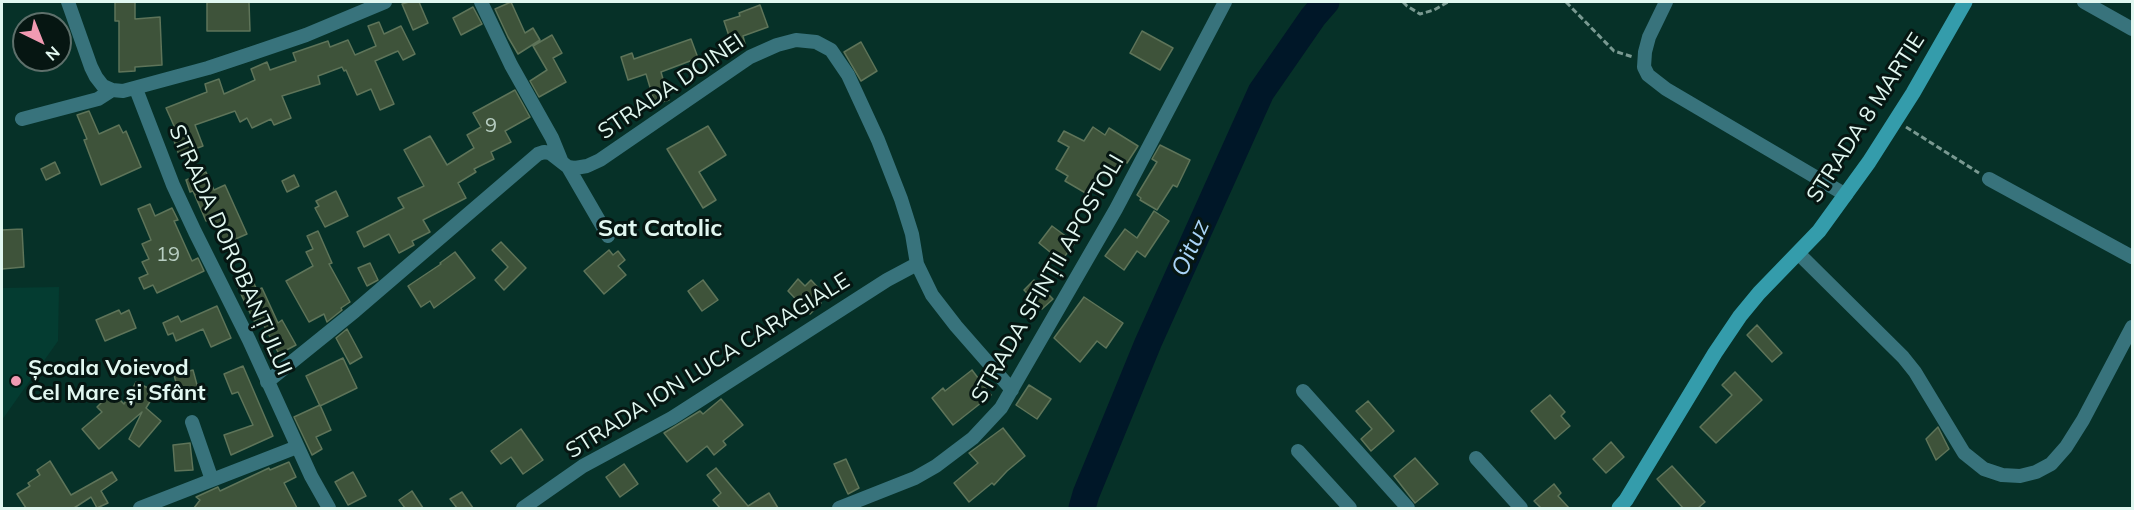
<!DOCTYPE html>
<html>
<head>
<meta charset="utf-8">
<style>
  body { margin:0 }
  #map { position:relative; width:2134px; height:510px; overflow:hidden; background:#063128; font-family:Mulish,sans-serif }
  canvas { display:block }
  .frame { position:absolute; inset:0; border:3px solid #e1f7f0; pointer-events:none }
  .north { position:absolute; left:12px; top:12px; width:60px; height:60px; box-sizing:border-box; background:#061612; border:2px solid #5e706b; border-radius:50%; rotate:137deg; font-size:16px; font-weight:700; line-height:24px; text-align:center; color:#e1f7f0 }
  .north::after { content:''; display:block; margin:auto; width:21px; height:27px; background:#f19ab2; clip-path:polygon(50% 0,100% 100%,50% 72%,0 100%) }
</style>
</head>
<body>
<div id="map">
<canvas width="2134" height="510"></canvas>
<div class="frame"></div>
<div class="north">N</div>
</div>
<script>
const context = document.querySelector('canvas').getContext('2d');
context.lineJoin = 'round';
function fillPath(path, color) { context.fillStyle = color; context.fill(path, 'evenodd'); }
const poly = rows => new Path2D(rows.map(r => 'M' + r).join(''));
function stroke(path, color, width, dash) { context.strokeStyle = color; context.lineWidth = width; context.lineCap = dash ? 'butt' : 'round'; context.setLineDash(dash || []); context.stroke(path); }
function label(font, color, halo, rows, align = 'center') {
  context.font = font + ' Mulish,sans-serif'; context.lineWidth = 6; context.setLineDash([]); context.textBaseline = 'middle'; context.strokeStyle = halo; context.fillStyle = color; for (const [text, x, y, turn = 0] of rows) {
    context.save(); context.translate(x, y); context.rotate((+turn || 0) * Math.PI / 180); context.textAlign = isNaN(turn) ? turn : align; if (halo) context.strokeText(text, 0, 0); context.fillText(text, 0, 0); context.restore();
  }
}
const built = poly([
  [59,287,58,341,2,420,2,288]
]);
const river = poly([
  [1082,508,1086,494,1148,343,1261,92,1313,17,1326,2]
]);
const building = poly([
  [115,2,135,2,135,19,160,17,162,65,135,67,135,71,119,72,119,21,115,21,115,2],
  [207,2,249,2,250,31,207,31,207,2],
  [409,2,419,2,428,23,413,30,402,4,409,2],
  [511,2,525,33,533,28,540,40,518,54,508,37,495,9,511,2],
  [760,5,768,27,743,36,745,44,733,48,724,21,740,16,739,13,760,5],
  [473,7,482,24,461,35,453,18,473,7],
  [379,22,384,34,401,26,415,54,403,60,398,51,375,61,394,104,380,110,371,89,357,95,346,70,344,71,342,67,318,76,320,84,282,96,291,118,274,125,271,119,252,128,247,118,240,122,235,111,195,125,203,146,179,155,170,129,175,128,166,108,207,92,205,84,219,79,224,94,255,80,251,69,267,62,270,70,296,61,293,53,328,41,330,47,348,40,355,55,376,46,368,26,379,22],
  [1142,31,1173,48,1160,70,1130,53,1142,31],
  [552,35,562,53,553,58,566,82,539,97,530,81,547,70,533,46,552,35],
  [691,39,698,58,661,72,669,100,655,104,646,74,628,80,621,57,632,53,634,59,691,39],
  [861,42,877,71,861,81,844,52,861,42],
  [515,90,530,117,505,131,511,142,491,152,494,159,474,169,476,172,458,183,466,198,423,220,430,232,412,241,414,245,399,253,389,234,364,247,357,232,404,208,398,198,424,186,404,150,430,136,447,165,474,148,467,135,481,127,473,113,515,90],
  [89,111,99,134,119,125,123,133,126,131,141,167,101,185,84,140,87,139,77,115,89,111],
  [708,126,726,155,699,172,716,200,703,208,667,149,708,126],
  [1093,127,1105,135,1109,128,1138,146,1127,163,1124,160,1114,176,1104,170,1089,195,1065,181,1068,176,1056,169,1069,147,1058,141,1064,131,1084,141,1093,127],
  [1160,145,1190,160,1177,187,1173,185,1157,210,1140,200,1141,198,1137,195,1157,162,1152,159,1160,145],
  [55,162,60,173,46,180,41,169,55,162],
  [206,172,214,190,225,185,247,234,224,244,213,219,206,221,193,191,190,192,186,180,206,172],
  [294,175,299,186,287,192,282,181,294,175],
  [336,191,348,216,325,227,315,208,319,206,316,201,336,191],
  [150,204,155,216,172,208,178,220,174,221,192,261,198,258,204,271,157,293,153,285,144,289,139,278,148,274,142,262,149,259,142,244,151,240,138,209,150,204],
  [1154,211,1169,221,1145,257,1137,251,1124,270,1105,256,1125,229,1137,238,1154,211],
  [1052,226,1075,243,1061,261,1039,243,1052,226],
  [22,229,24,267,2,269,2,230,22,229],
  [318,231,332,263,329,264,350,302,341,308,342,310,327,322,324,314,309,322,286,281,313,266,306,252,313,249,307,236,318,231],
  [501,242,526,268,504,290,495,280,508,267,492,250,501,242],
  [609,250,613,255,618,251,625,260,618,266,626,275,604,294,584,271,609,250],
  [455,252,475,278,434,308,430,301,421,307,408,286,441,264,440,263,455,252],
  [370,263,378,280,367,286,358,268,370,263],
  [250,275,257,290,262,288,278,323,282,320,296,345,279,354,260,318,254,321,235,282,250,275],
  [798,279,805,286,811,280,823,293,817,299,821,303,810,314,788,291,798,279],
  [703,280,718,300,702,311,688,291,703,280],
  [1034,280,1053,299,1042,309,1024,290,1034,280],
  [1084,297,1123,323,1106,348,1097,341,1080,362,1054,338,1084,297],
  [217,306,231,338,211,347,203,329,176,341,173,333,168,335,163,323,178,316,181,322,217,306],
  [119,310,121,314,129,310,136,328,105,341,96,320,119,310],
  [1757,325,1782,353,1772,362,1747,335,1757,325],
  [347,329,362,357,350,364,336,338,347,329],
  [343,358,357,388,320,406,306,376,343,358],
  [243,366,273,436,231,455,224,435,253,425,238,392,232,394,224,374,243,366],
  [193,370,200,396,181,401,174,375,193,370],
  [972,370,991,395,953,425,932,398,943,388,945,391,972,370],
  [1735,372,1762,400,1716,443,1700,427,1732,395,1722,385,1735,372],
  [136,382,156,392,146,408,161,421,139,447,129,439,142,412,99,449,82,429,102,412,97,407,112,392,124,404,136,382],
  [1029,385,1051,399,1037,419,1016,405,1029,385],
  [1550,395,1565,412,1561,416,1570,426,1555,439,1531,411,1550,395],
  [721,399,743,425,723,441,726,445,714,455,707,446,687,462,664,433,700,411,703,414,721,399],
  [1368,401,1394,431,1371,451,1361,439,1372,429,1356,411,1368,401],
  [320,405,331,430,316,437,322,449,312,455,294,417,320,405],
  [1938,427,1949,449,1936,460,1926,439,1938,427],
  [1003,428,1025,456,1007,471,994,485,992,483,969,502,954,483,978,463,969,453,1003,428],
  [521,429,543,460,523,474,511,457,501,464,491,451,521,429],
  [1611,442,1624,457,1606,473,1593,459,1611,442],
  [190,443,193,470,175,471,173,445,190,443],
  [1415,458,1438,484,1415,503,1394,476,1415,458],
  [846,459,859,488,848,494,834,464,846,459],
  [50,461,71,495,112,472,117,480,101,491,108,503,97,508,91,497,74,508,26,508,17,494,30,486,28,483,40,475,37,470,50,461],
  [289,462,296,477,284,483,297,508,194,508,200,500,196,497,218,487,220,491,269,468,270,470,289,462],
  [624,464,638,484,620,497,606,477,624,464],
  [1672,466,1705,502,1698,508,1683,508,1657,479,1672,466],
  [716,468,748,506,769,493,778,508,720,508,713,500,721,493,707,475,716,468],
  [353,472,366,496,348,505,335,482,353,472],
  [1554,484,1561,493,1558,496,1569,508,1541,508,1534,501,1554,484],
  [412,491,423,508,405,508,399,500,412,491],
  [462,492,473,508,457,508,450,499,462,492]
]);
const path = poly([
  [1403,2,1407,6,1420,14,1434,10,1448,2],
  [1566,2,1614,51,1633,57],
  [1906,127,1979,173]
]);
const street = poly([
  [68,2,91,67,96,77,103,86,112,90,123,91,208,68,256,52,306,35,385,2],
  [481,2,511,65,552,138,561,160],
  [1666,2,1649,37,1645,52,1644,67,1648,75,1666,89,1846,195],
  [2084,2,2132,29],
  [136,89,173,185,195,232,249,340,311,476,329,508],
  [22,119,98,99,112,90],
  [568,167,608,236],
  [1989,179,2132,257],
  [1798,253,1903,357,1915,372,1964,453,1984,469,2002,475,2020,476,2036,472,2051,464,2066,447,2083,420,2132,327],
  [267,382,355,311,538,154,544,152,550,153,568,167,575,168,587,166,600,160,750,57,777,45,796,40,816,42,831,50,848,75,878,140,901,199,912,234,917,264,932,295,956,326,1012,390],
  [1303,391,1408,508],
  [192,422,212,480],
  [1298,451,1350,508],
  [1476,458,1521,508],
  [140,508,297,447],
  [523,508,583,466,672,418,887,280,917,264],
  [839,508,915,478,936,466,973,438,1001,408,1116,209,1225,2]
]);
const secondary = poly([
  [1619,508,1626,500,1715,353,1740,316,1759,293,1819,231,1869,162,1913,93,1965,2]
]);
const markers = [
  [16,381,6,"#f19ab2"]
];
const numberNames = [
  ["9",491,126],
  ["19",168,255]
];
const streetNames = [
  ["STRADA DOINEI",671,87,-34],
  ["STRADA 8 MARTIE",1866,118,-57],
  ["STRADA DOROBANȚULUI",230,250,66],
  ["STRADA SFINȚII APOSTOLI",1048,279,-60],
  ["STRADA ION LUCA CARAGIALE",708,366,-32]
];
const poiNames = [
  ["Școala Voievod",28,368],
  ["Cel Mare și Sfânt",28,393]
];
const neighbourhoodNames = [
  ["Sat Catolic",660,229]
];
const waterNames = [
  ["Oituz",1191,248,-66]
];
fillPath(built, '#043c31');
stroke(river, '#001728', 27);
fillPath(building, '#3e533a');
stroke(building, '#5e7459', 1.5);
stroke(path, '#799991', 3, [6, 3]);
stroke(street, '#38737c', 14);
stroke(secondary, '#349cab', 15);
for (const [x, y, r, color] of markers) { const dot = new Path2D(); dot.arc(x, y, r, 0, 2 * Math.PI); context.fillStyle = color; context.fill(dot); stroke(dot, '#061612', 2); }
label('20px', '#b8cec2', null, numberNames);
label('22px', '#e1f7f0', '#061612', streetNames);
label('bold 22px', '#e1f7f0', '#061612', poiNames, 'left');
label('bold 24px', '#e1f7f0', '#061612', neighbourhoodNames);
label('italic 24px', '#a9d3f6', '#061612', waterNames);
</script>
</body>
</html>
